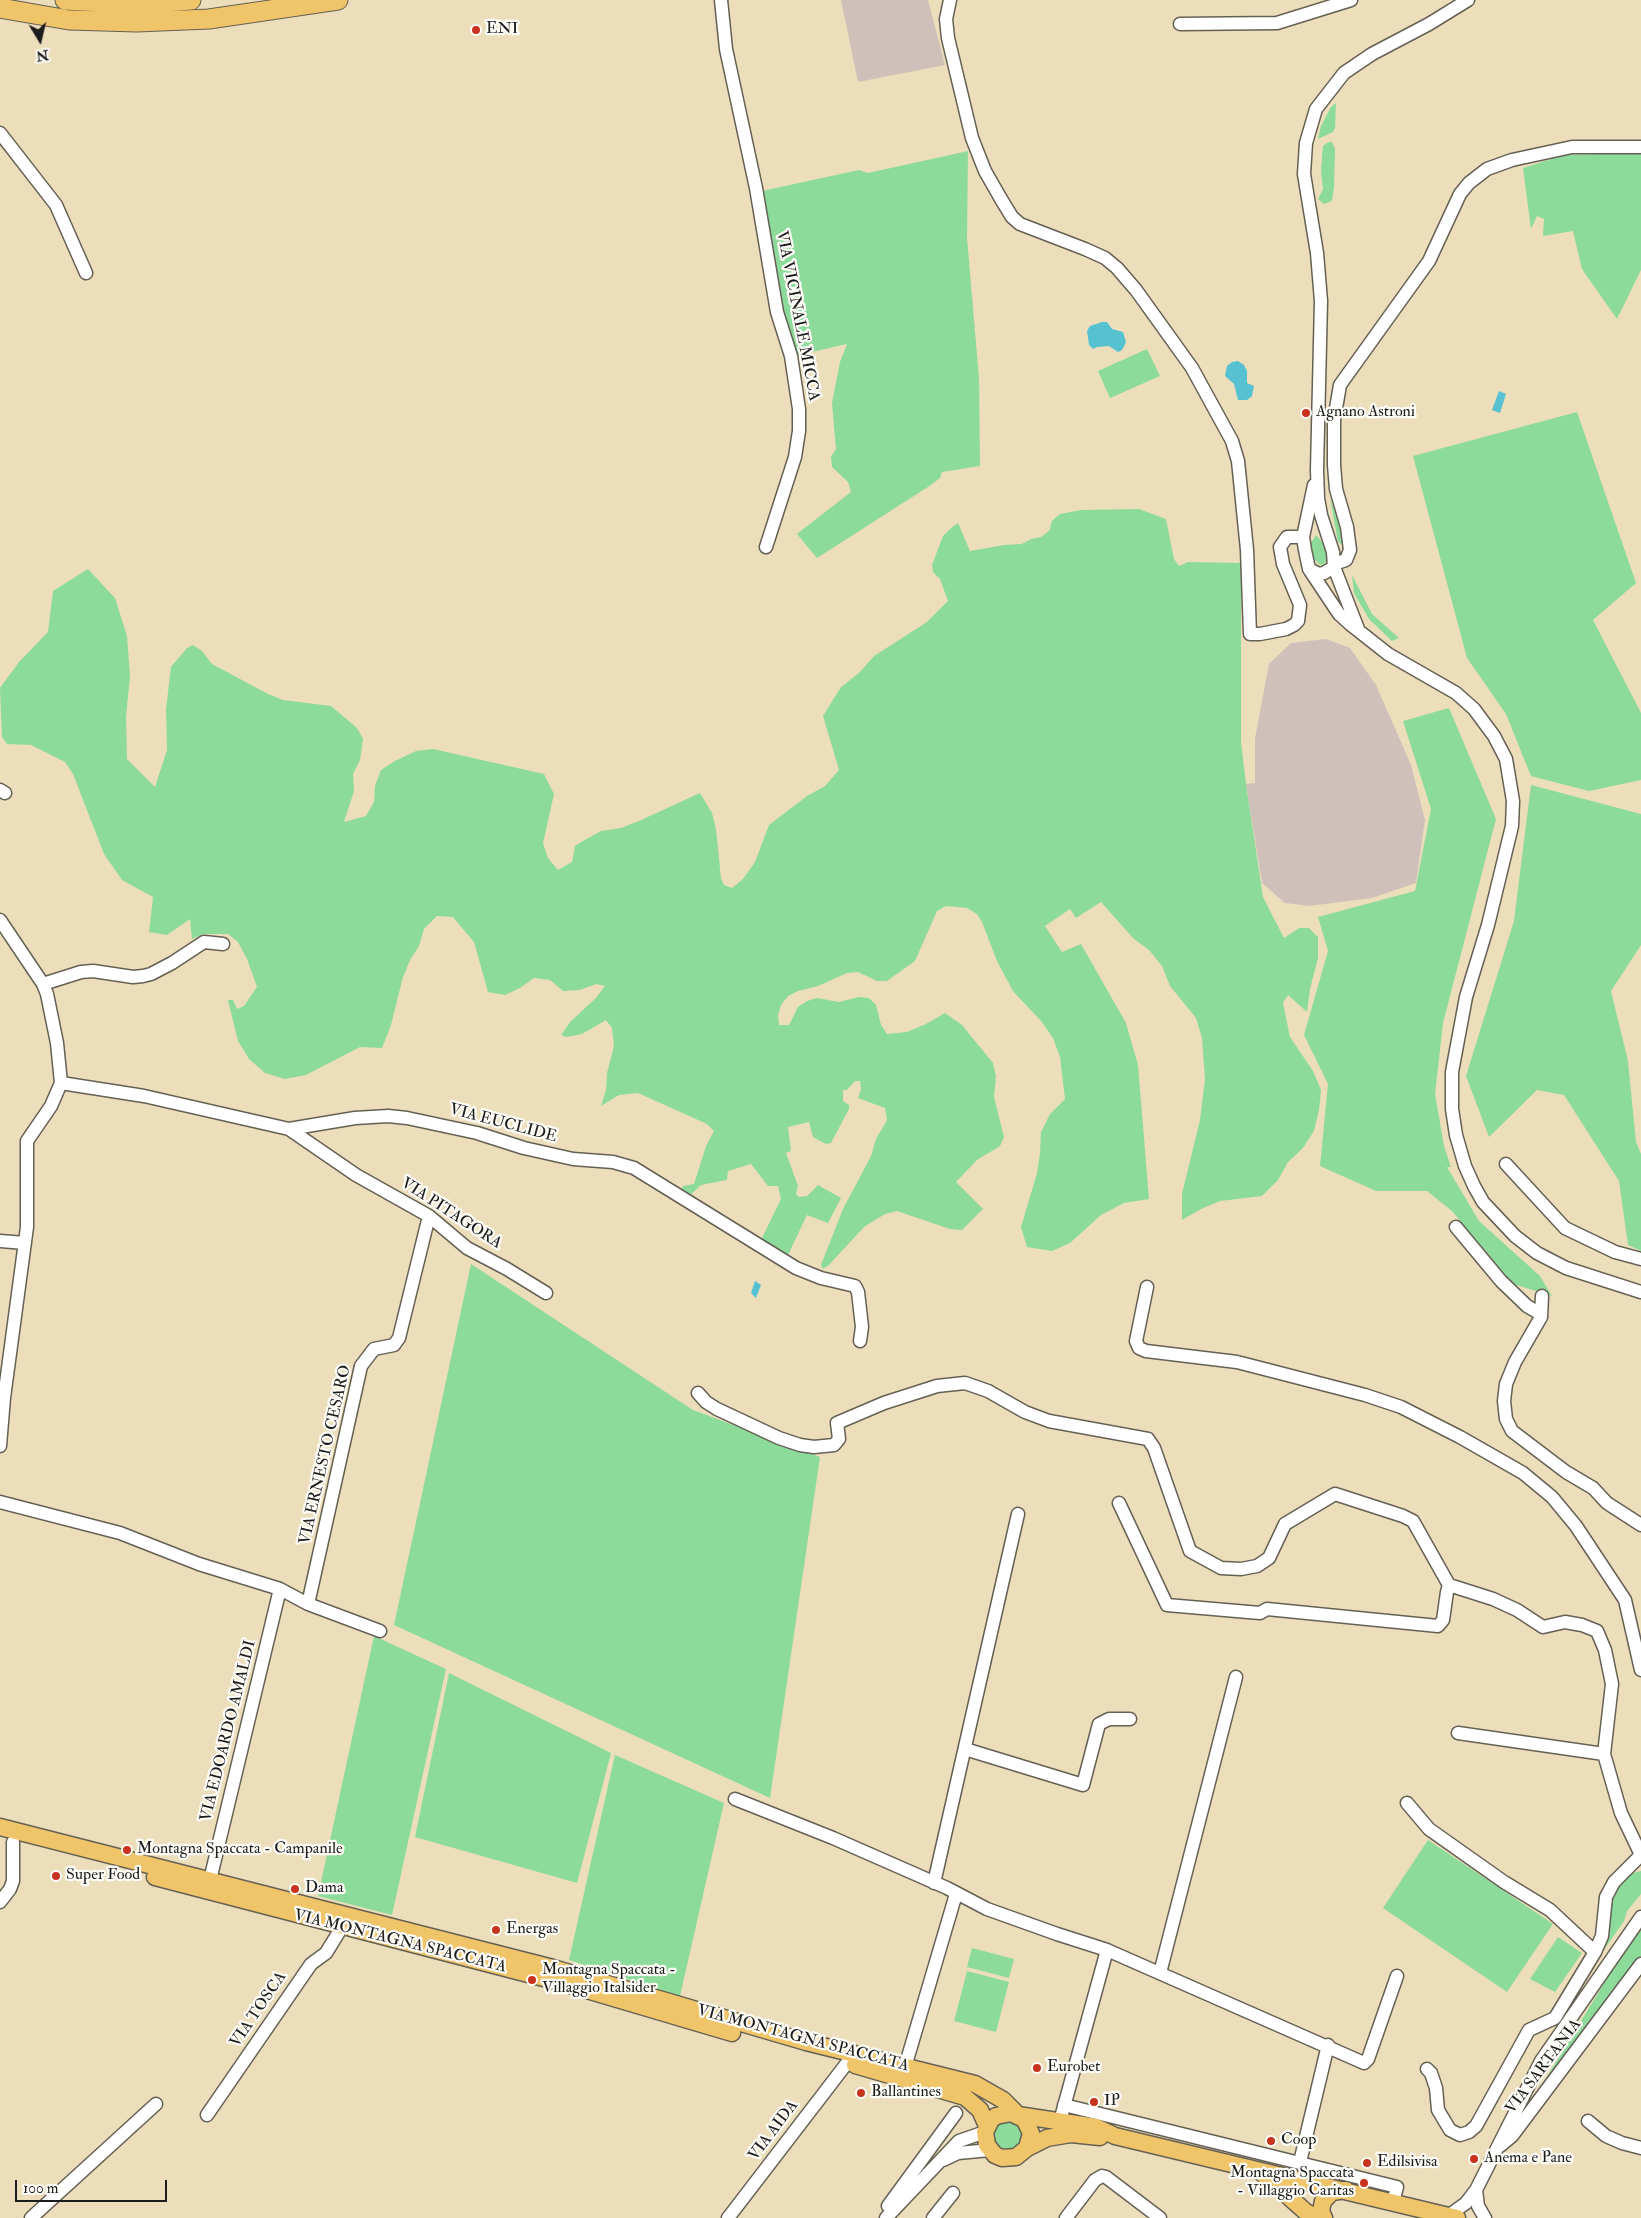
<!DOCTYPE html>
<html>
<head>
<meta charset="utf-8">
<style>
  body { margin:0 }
  #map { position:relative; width:1641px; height:2218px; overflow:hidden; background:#ecdebb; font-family:"IM FELL Double Pica",serif }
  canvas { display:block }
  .north { position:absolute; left:15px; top:15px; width:50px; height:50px; -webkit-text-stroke:4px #fdfcf7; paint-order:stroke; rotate:171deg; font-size:14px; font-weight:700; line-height:20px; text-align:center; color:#1c1c1c }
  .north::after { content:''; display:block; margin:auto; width:18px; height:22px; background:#1c1c1c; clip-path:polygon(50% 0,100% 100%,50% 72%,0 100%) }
  .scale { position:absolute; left:15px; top:2180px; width:152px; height:22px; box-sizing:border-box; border:2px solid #1c1c1c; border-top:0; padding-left:6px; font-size:15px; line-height:18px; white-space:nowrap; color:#1c1c1c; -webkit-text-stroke:4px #fdfcf7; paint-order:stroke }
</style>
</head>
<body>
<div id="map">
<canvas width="1641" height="2218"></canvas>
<div class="north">N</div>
<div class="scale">100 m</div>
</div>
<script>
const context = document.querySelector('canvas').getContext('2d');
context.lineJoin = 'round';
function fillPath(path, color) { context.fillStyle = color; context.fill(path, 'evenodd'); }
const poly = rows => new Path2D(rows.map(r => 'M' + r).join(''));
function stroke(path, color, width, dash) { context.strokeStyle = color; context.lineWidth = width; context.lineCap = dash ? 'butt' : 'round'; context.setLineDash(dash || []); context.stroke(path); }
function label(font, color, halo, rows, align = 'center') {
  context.font = font + ' "IM FELL Double Pica",serif'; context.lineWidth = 4.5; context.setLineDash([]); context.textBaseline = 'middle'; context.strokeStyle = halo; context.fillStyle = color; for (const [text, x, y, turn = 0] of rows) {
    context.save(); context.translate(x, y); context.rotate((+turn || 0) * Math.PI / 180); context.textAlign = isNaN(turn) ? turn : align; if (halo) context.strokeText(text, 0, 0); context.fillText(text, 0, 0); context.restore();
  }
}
const industrial = poly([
  [841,0,928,0,945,65,858,82],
  [1326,639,1350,648,1376,685,1411,765,1425,820,1416,883,1372,898,1309,906,1285,903,1262,883,1246,784,1255,783,1255,738,1269,664,1291,643]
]);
const green = poly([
  [1336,103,1335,128,1333,132,1318,139,1321,126,1331,107],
  [1328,142,1332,142,1335,149,1334,187,1332,201,1324,204,1318,199,1323,189,1321,171,1323,146],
  [968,151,967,237,979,379,980,466,942,472,940,478,931,485,817,558,797,534,851,492,848,482,832,467,831,457,836,449,832,403,840,362,847,344,794,356,780,311,762,191,859,170,868,173],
  [1641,153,1641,270,1617,319,1582,269,1573,231,1543,236,1544,219,1537,216,1531,229,1523,168,1564,155],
  [1147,349,1160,376,1110,398,1098,371],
  [1577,412,1636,583,1593,620,1641,713,1641,780,1589,791,1531,776,1506,714,1467,658,1413,456],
  [1330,498,1344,536,1344,541,1341,544,1338,542],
  [1139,509,1166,519,1174,559,1179,566,1188,562,1241,563,1241,742,1246,784,1263,897,1284,938,1299,928,1309,928,1318,937,1318,958,1310,989,1307,1012,1288,995,1283,1003,1290,1037,1313,1071,1321,1090,1319,1110,1314,1131,1303,1148,1288,1162,1278,1180,1262,1196,1220,1201,1201,1209,1182,1220,1182,1194,1200,1120,1205,1079,1202,1038,1196,1018,1170,986,1162,966,1149,950,1133,938,1101,902,1076,918,1070,909,1045,926,1062,952,1081,944,1126,1023,1138,1065,1149,1199,1124,1203,1101,1215,1070,1243,1052,1251,1027,1247,1021,1227,1037,1173,1040,1153,1041,1132,1050,1114,1065,1099,1060,1057,1053,1038,1041,1021,1013,991,997,961,982,922,977,914,967,908,946,906,937,911,915,961,887,981,877,981,858,972,847,973,818,986,798,991,788,996,781,1005,778,1015,779,1025,789,1025,798,1007,807,1001,817,998,839,1002,859,997,869,998,876,1005,881,1025,887,1034,907,1032,926,1024,945,1013,962,1025,993,1063,996,1076,994,1097,1004,1137,1000,1146,977,1160,956,1182,983,1209,962,1230,950,1229,897,1211,885,1214,864,1227,829,1265,823,1269,821,1265,843,1209,871,1156,876,1139,887,1120,885,1108,858,1098,861,1089,860,1081,855,1081,847,1090,843,1090,843,1101,849,1105,849,1109,831,1143,826,1144,813,1137,809,1122,788,1127,791,1151,786,1153,798,1186,796,1194,799,1197,807,1196,818,1185,841,1198,828,1223,807,1215,788,1255,761,1240,781,1199,778,1186,768,1186,751,1164,728,1171,727,1180,701,1185,687,1198,680,1193,683,1186,694,1184,706,1146,714,1131,707,1124,638,1093,619,1095,601,1106,606,1090,607,1073,614,1046,612,1028,606,1020,582,1034,566,1037,561,1035,571,1021,596,998,605,986,596,984,580,990,563,991,550,980,534,978,520,988,505,995,488,992,474,942,453,917,437,916,424,929,419,946,410,960,403,977,391,1025,382,1048,360,1047,306,1075,285,1079,265,1073,249,1059,238,1041,228,1000,233,1000,237,1009,244,1006,257,987,247,959,238,942,228,934,203,934,192,939,190,919,167,935,149,932,153,897,122,880,104,854,73,774,65,762,31,745,7,744,2,737,0,688,19,662,48,632,53,591,88,569,115,598,127,636,130,676,126,717,127,759,155,787,167,750,166,709,171,667,187,648,193,645,202,651,212,664,268,694,283,700,331,706,357,728,363,739,360,760,353,774,354,791,344,822,366,816,374,802,375,786,381,770,395,761,416,751,433,749,544,774,554,794,543,843,548,858,558,870,572,862,575,846,583,841,601,831,621,828,639,821,700,793,712,813,716,829,721,878,724,885,732,888,743,879,755,862,769,825,807,796,825,786,839,770,823,716,841,687,859,673,874,656,927,622,948,601,940,579,933,572,932,565,943,536,950,529,958,523,970,551,1004,545,1022,544,1031,539,1041,537,1049,531,1052,521,1060,514,1081,510],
  [1316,535,1323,543,1327,553,1326,562,1322,565,1319,564,1312,557,1311,543],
  [1352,575,1372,614,1399,638,1392,641,1369,619,1354,593],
  [1449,708,1496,819,1443,1023,1435,1094,1444,1146,1451,1167,1447,1167,1479,1221,1540,1276,1552,1296,1513,1284,1452,1211,1427,1191,1376,1191,1320,1166,1328,1084,1304,1035,1328,951,1318,917,1415,891,1431,809,1403,721],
  [1531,785,1641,814,1641,945,1611,991,1628,1061,1636,1142,1641,1154,1641,1251,1628,1245,1619,1181,1564,1095,1537,1090,1489,1137,1466,1076,1514,921],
  [471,1264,693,1410,820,1457,770,1798,394,1625],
  [374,1636,446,1669,392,1915,318,1896],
  [449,1673,611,1753,577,1883,415,1837],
  [615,1755,724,1803,680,1996,569,1960],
  [1428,1840,1553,1924,1507,1992,1383,1908],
  [1641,1871,1641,1894,1627,1911,1624,1921,1601,1954,1609,1933,1611,1901,1623,1879,1633,1873],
  [1641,1930,1641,1956,1543,2083,1619,1959],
  [1558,1937,1582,1953,1555,1992,1530,1979],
  [972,1948,1014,1959,1009,1978,967,1967],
  [967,1971,1009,1982,996,2032,954,2021],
  '994 2135a14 14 0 1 1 28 0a14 14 0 1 1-28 0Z'
]);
const water = poly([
  [1102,322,1107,322,1112,329,1123,332,1126,342,1122,350,1118,352,1109,346,1097,347,1093,349,1089,345,1087,331,1090,326],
  [1238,361,1244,365,1247,371,1247,383,1254,386,1252,396,1247,400,1238,400,1234,384,1225,376,1227,366,1232,362],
  [1499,391,1506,394,1500,413,1492,410],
  [755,1281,761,1285,756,1298,751,1293]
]);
const minor = poly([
  [721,0,726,49,756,188,777,312,791,356,799,409,799,431,795,457,766,547],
  [950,0,946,19,948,38,972,138,985,171,1001,199,1012,217,1020,224,1085,249,1105,258,1117,268,1136,290,1192,368,1232,441,1238,461,1247,550,1250,634,1260,634,1286,629,1294,625,1298,621,1300,605,1283,564,1280,547,1287,537,1303,537],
  [1180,24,1277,23,1351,0],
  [0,133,56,205,86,273],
  [1314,485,1303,537,1305,550,1309,569,1319,574,1324,573,1334,567],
  [1334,564,1346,560,1350,550,1347,527,1336,489,1334,465,1334,420,1340,385,1429,261,1460,194,1469,183,1487,169,1512,160,1572,147,1641,147],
  [1309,569,1339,614,1350,624,1388,654,1456,693,1474,709,1494,736,1506,759,1513,801,1512,826,1488,925,1466,997,1452,1072,1452,1109,1456,1135,1465,1166,1474,1186,1483,1202,1515,1236,1537,1253,1566,1268,1641,1292],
  [1358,629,1334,567,1333,552,1321,515,1318,498,1317,470,1321,301,1317,253,1304,174,1306,143,1316,109,1344,73,1372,54,1429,24,1468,0],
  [0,790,5,793],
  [0,920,43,984,47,994,57,1043,61,1083,51,1106,27,1141,27,1227,4,1398,0,1446],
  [43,984,81,972,93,971,133,977,143,976,151,974,172,963,204,942,223,944],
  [61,1083,144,1096,289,1129,355,1118,388,1116,407,1118,477,1133,524,1148,573,1159,613,1162,634,1168,796,1268,821,1278,855,1286,858,1292,862,1327,860,1341],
  [289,1129,356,1175,429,1216,467,1248,507,1269,546,1293],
  [1506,1164,1565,1228,1615,1252,1641,1259],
  [1456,1227,1501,1281,1527,1306,1539,1313,1541,1317,1515,1362,1506,1384,1504,1401,1506,1419,1512,1431,1566,1472,1593,1488,1607,1503,1641,1525],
  [0,1241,25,1243],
  [1147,1287,1136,1341,1139,1348,1146,1351,1237,1362,1365,1395,1401,1407,1460,1437,1523,1473,1552,1497,1576,1526,1625,1600,1641,1670],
  [1541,1317,1542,1296],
  [698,1393,706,1402,717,1409,779,1438,800,1445,814,1447,834,1445,839,1439,837,1423,884,1403,937,1386,965,1383,988,1391,1025,1412,1049,1421,1148,1439,1154,1448,1190,1551,1221,1568,1241,1569,1257,1566,1269,1558,1285,1524,1335,1494,1403,1516,1413,1521,1449,1585,1493,1599,1517,1610,1543,1627,1565,1622,1582,1625,1597,1631,1605,1650,1612,1684,1604,1754],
  [0,1502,120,1533,199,1564,280,1589,308,1604,380,1631],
  [1119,1503,1167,1605,1260,1613,1267,1609,1438,1626,1443,1620,1447,1592,1449,1585],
  [308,1604,361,1366,374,1349,394,1345,399,1338,429,1216],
  [1458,1733,1604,1754,1621,1813,1641,1855],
  [965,1749,1083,1785,1099,1724,1109,1719,1130,1719],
  [735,1799,833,1838,947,1888,987,1909,1057,1934,1107,1950,1060,2121],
  [1407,1803,1429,1829,1504,1882,1550,1910,1595,1952],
  [210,1880,280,1589],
  [934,1883,1018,1514],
  [0,1902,10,1889,13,1881,13,1842],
  [1107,1950,1364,2063,1368,2059,1397,1976],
  [1160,1973,1236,1677],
  [905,2067,956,1894],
  [1427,2069,1431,2073,1436,2088,1438,2110,1450,2130,1460,2135,1469,2132,1476,2126,1529,2030,1555,2018,1595,1952,1602,1936,1606,1897,1614,1882,1641,1855],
  [1064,2105,1397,2187,1393,2202],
  [207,2115,311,1964,326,1953,342,1927],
  [1588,2121,1606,2136,1622,2143,1641,2148],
  [1500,2146,1512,2136,1641,1964],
  [943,2160,958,2153,990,2150],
  [1300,2162,1328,2045],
  [1476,2190,1478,2206,1485,2218],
  [888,2206,956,2113],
  [1448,2216,1466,2203,1476,2190,1541,2061,1641,1917],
  [31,2218,156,2104],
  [728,2218,847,2063],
  [886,2218,959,2141,985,2132],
  [933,2218,953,2193],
  [1066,2218,1095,2180,1102,2176,1106,2177,1160,2218]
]);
const major = poly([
  [0,1827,553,1968,806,2042,975,2084,1003,2100,1018,2115,1096,2127,1115,2136,1457,2218],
  [155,1877,563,1983,732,2033],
  [855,2065,965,2097,980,2110,987,2126],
  [1027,2148,1031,2133,1024,2119,1011,2113,996,2116,991,2120,985,2132,987,2145,995,2155,1002,2158,1016,2157,1027,2148,1047,2138,1071,2134,1100,2137],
  [1262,2173,1306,2212,1317,2218],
  [1324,2218,1321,2211,1323,2201,1332,2192,1346,2190]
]);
const highway = poly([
  [65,0,138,4,191,0],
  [0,8,69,20,137,22,209,19,338,0]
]);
const markers = [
  [476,30,5,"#c8321e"],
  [1306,413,5,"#c8321e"],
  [127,1850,5,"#c8321e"],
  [56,1876,5,"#c8321e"],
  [295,1889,5,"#c8321e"],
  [496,1930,5,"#c8321e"],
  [532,1980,5,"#c8321e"],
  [1037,2068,5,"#c8321e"],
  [861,2093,5,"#c8321e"],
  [1094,2102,5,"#c8321e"],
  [1271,2141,5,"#c8321e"],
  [1474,2159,5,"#c8321e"],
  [1367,2163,5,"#c8321e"],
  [1364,2183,5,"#c8321e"]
];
const poiNames = [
  ["ENI",486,30],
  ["Agnano Astroni",1316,413],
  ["Montagna Spaccata - Campanile",137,1850],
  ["Super Food",66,1876],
  ["Dama",305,1889],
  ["Energas",506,1930],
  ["Montagna Spaccata -",542,1971],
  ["Villaggio Italsider",542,1989],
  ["Eurobet",1047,2068],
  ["Ballantines",871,2093],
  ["IP",1104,2102],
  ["Coop",1281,2141],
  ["Anema e Pane",1484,2159],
  ["Edilsivisa",1377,2163],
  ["Montagna Spaccata",1354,2174,"right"],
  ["- Villaggio Caritas",1354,2192,"right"]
];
const streetNames = [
  ["VIA VICINALE MICCA",797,316,79],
  ["VIA EUCLIDE",503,1124,15],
  ["VIA PITAGORA",451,1214,33],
  ["VIA ERNESTO CESARO",326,1455,-77],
  ["VIA EDOARDO AMALDI",229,1731,-76],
  ["VIA MONTAGNA SPACCATA",400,1942,14],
  ["VIA TOSCA",259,2010,-56],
  ["VIA MONTAGNA SPACCATA",803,2039,15],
  ["VIA SARTANIA",1544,2067,-53],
  ["VIA AIDA",774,2131,-53]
];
fillPath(industrial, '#cfc1ba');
fillPath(green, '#8cdb9a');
fillPath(water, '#56c1d1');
stroke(minor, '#656054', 15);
stroke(major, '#656054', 19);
stroke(highway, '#656054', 21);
stroke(minor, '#fff', 12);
stroke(major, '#f0c469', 16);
stroke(highway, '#f0c469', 19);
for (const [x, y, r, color] of markers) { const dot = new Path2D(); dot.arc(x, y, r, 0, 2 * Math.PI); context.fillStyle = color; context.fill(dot); stroke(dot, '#fdfcf7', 2); }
label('16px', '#1c1c1c', '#fdfcf7', poiNames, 'left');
label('16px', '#1c1c1c', '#fdfcf7', streetNames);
</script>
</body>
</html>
